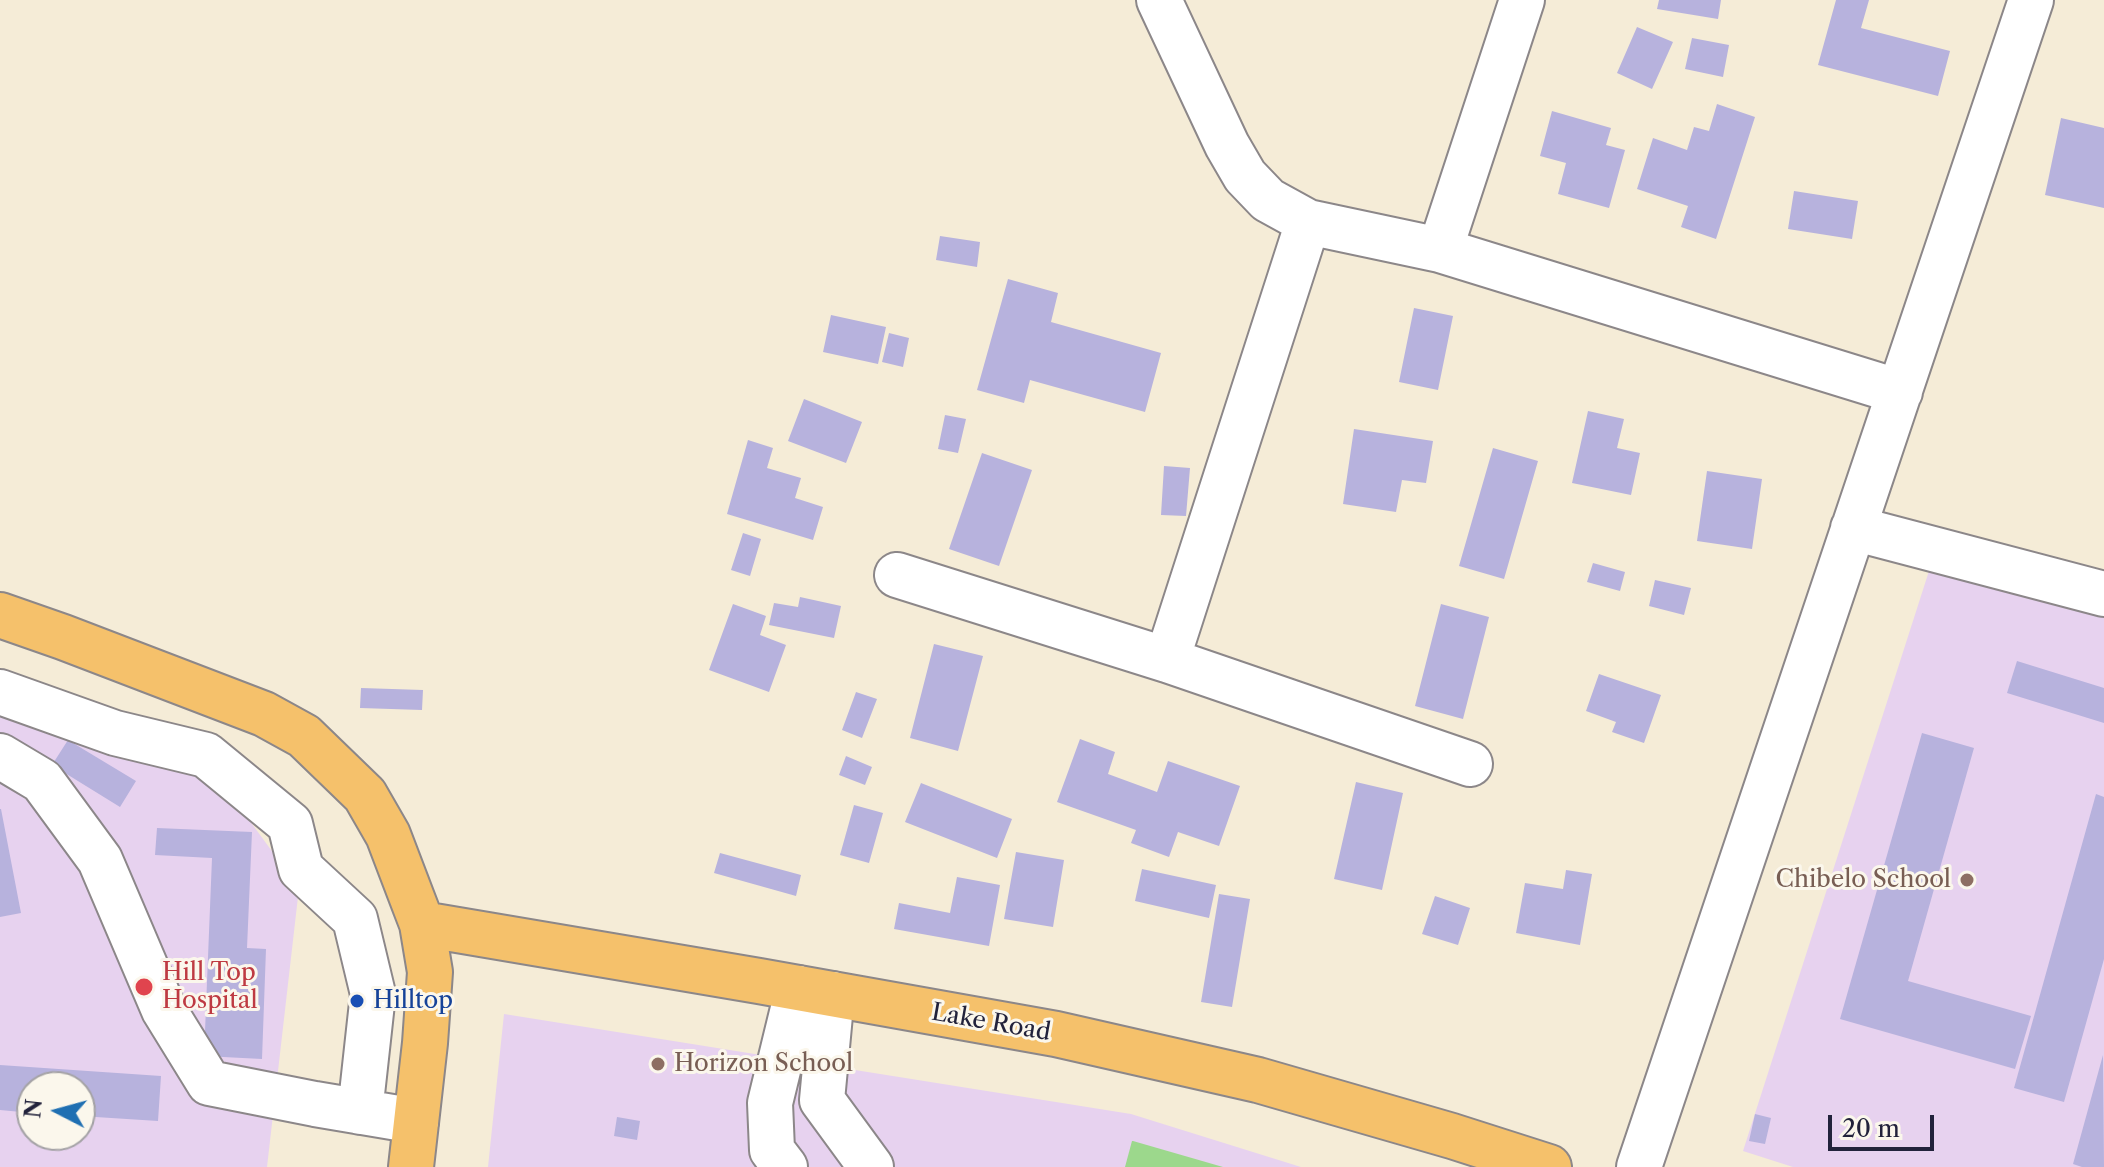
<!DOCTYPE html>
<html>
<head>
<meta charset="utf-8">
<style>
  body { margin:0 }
  #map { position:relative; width:2104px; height:1167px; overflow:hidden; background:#f5ecd7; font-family:"Libre Caslon Text",serif }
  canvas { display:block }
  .north { position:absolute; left:16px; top:1071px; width:80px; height:80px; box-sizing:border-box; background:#fbf7ec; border:2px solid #a4a2a5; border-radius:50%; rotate:276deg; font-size:22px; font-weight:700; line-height:32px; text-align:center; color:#22223b }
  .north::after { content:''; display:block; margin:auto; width:28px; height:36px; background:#1f6fb2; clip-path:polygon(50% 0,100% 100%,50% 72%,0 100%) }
  .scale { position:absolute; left:1828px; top:1115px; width:106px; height:36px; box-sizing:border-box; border:4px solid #22223b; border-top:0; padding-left:10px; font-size:24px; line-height:28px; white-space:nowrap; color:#22223b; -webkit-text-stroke:6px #fbf7ec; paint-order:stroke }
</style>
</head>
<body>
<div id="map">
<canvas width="2104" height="1167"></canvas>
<div class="north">N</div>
<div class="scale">20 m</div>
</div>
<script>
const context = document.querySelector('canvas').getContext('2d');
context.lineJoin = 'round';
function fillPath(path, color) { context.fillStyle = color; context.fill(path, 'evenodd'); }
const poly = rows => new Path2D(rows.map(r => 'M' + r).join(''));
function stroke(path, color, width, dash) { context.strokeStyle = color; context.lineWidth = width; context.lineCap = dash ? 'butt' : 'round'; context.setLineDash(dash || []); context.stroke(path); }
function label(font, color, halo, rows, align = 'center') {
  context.font = font + ' "Libre Caslon Text",serif'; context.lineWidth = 6; context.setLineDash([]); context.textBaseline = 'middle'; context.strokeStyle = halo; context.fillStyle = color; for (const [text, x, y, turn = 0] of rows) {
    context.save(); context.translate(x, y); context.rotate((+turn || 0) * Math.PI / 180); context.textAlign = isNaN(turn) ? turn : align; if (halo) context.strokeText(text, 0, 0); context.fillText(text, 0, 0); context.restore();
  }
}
const built = poly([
  [1929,571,2104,609,2104,1167,1793,1167,1743,1151],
  [0,707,219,779,299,888,267,1167,0,1167],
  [32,1087,80,1087,80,1135,32,1135],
  [504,1014,1131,1114,1301,1167,488,1167]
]);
const green = poly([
  [1132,1141,1133,1141,1223,1167,1125,1167]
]);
const building = poly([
  [1659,0,1721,0,1718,19,1657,9],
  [1836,0,1869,0,1861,28,1950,51,1938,96,1818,65],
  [1637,27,1673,42,1652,89,1617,73],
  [1692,38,1729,45,1723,77,1685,69],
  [1717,104,1755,117,1716,239,1681,227,1688,206,1637,189,1653,138,1687,150,1694,127,1709,131],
  [1552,111,1611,128,1606,145,1625,150,1609,208,1558,194,1566,163,1540,156],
  [2061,118,2104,128,2104,208,2045,195],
  [1794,191,1858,201,1852,239,1788,229],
  [940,236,980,242,977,267,936,260],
  [1008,279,1058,293,1051,322,1161,353,1145,412,1030,380,1024,403,977,390],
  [1414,308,1453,316,1438,390,1399,382],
  [831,315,886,327,878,364,823,352],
  [889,333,909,338,903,367,882,362],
  [804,399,862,422,846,463,788,441],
  [1588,411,1624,419,1617,448,1640,453,1631,495,1572,483],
  [945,415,966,419,958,453,938,449],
  [1354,429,1433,441,1426,483,1402,480,1396,512,1343,504],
  [748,440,773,448,767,468,801,478,795,498,823,507,813,540,727,514],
  [1493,448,1538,461,1504,579,1459,566],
  [982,453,1032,470,999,566,949,549],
  [1164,466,1190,468,1186,516,1161,515],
  [1707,471,1762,479,1752,549,1697,541],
  [743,533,761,539,750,576,731,570],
  [1593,563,1625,572,1620,591,1587,582],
  [1655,580,1691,588,1684,615,1649,606],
  [800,597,841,606,834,638,769,625,774,603,798,607],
  [733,604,766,616,760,635,786,645,769,692,709,670],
  [1441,604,1489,617,1463,719,1415,706],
  [934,644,983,656,958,751,910,738],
  [2017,661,2104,688,2104,723,2007,693],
  [1599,674,1661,695,1644,743,1612,732,1616,722,1586,711],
  [361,688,423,690,422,710,360,708],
  [856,692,877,699,862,738,842,730],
  [1922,733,1974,748,1908,981,2031,1016,2015,1069,1840,1019],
  [1080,739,1115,752,1108,774,1157,792,1168,761,1240,786,1219,846,1178,832,1169,857,1131,843,1136,830,1057,802],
  [68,740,136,781,120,807,52,765],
  [846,756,872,767,865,785,839,775],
  [1356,782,1403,793,1382,890,1334,879],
  [921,783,1012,819,997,858,905,822],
  [2096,794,2104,797,2104,959,2064,1102,2014,1088],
  [854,805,883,813,869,863,840,855],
  [0,809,1,809,21,913,0,917],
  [157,828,252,832,247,948,266,949,262,1059,204,1056,212,858,155,855],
  [1016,852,1064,860,1053,927,1004,919],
  [720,853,801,875,796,896,714,873],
  [1142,869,1216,885,1209,918,1135,901],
  [1566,870,1592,874,1580,945,1516,933,1525,883,1563,889],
  [957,877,1000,885,989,946,894,929,899,903,950,913],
  [1219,894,1250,899,1232,1007,1201,1002],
  [1435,896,1470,908,1458,945,1422,934],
  [2103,1055,2104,1167,2082,1167,2073,1164],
  [0,1065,161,1076,158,1121,80,1116,80,1087,32,1087,32,1113,0,1110],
  [1755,1114,1771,1118,1765,1144,1749,1141],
  [617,1117,640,1121,637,1140,614,1136]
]);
const minor = poly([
  [1159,0,1227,145,1245,176,1268,200,1308,222,1440,250,1900,392],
  [1440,250,1522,0],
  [1853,528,2104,594],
  [897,575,1167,660,1470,764],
  [1167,660,1308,222],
  [0,692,115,733,206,755,290,824,301,869,355,919,373,994,360,1112],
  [0,756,42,781,100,860,164,1010,209,1083,315,1104,416,1121],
  [832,994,822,1100,871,1167],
  [785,1167,772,1150,770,1103,798,988],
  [1639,1167,2031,0]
]);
const major = poly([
  [0,615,63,637,264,714,304,736,365,795,388,835,412,898,422,924,430,972,425,1043,411,1167],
  [422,924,759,981,1056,1034,1258,1080,1452,1136,1549,1167]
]);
const markers = [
  [1967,880,8,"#8d6e63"],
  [144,987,10,"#e0444e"],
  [357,1001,8,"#1a4fb4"],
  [658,1064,8,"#8d6e63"]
];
const educationNames = [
  ["Chibelo School",1951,880],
  ["Horizon School",674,1064,"left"]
];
const healthNames = [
  ["Hill Top",162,973],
  ["Hospital",162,1001]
];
const transitNames = [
  ["Hilltop",373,1001]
];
const streetNames = [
  ["Lake Road",991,1023,10]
];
fillPath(built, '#e7d2ef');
fillPath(green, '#9cd88c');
fillPath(building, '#b7b2dd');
stroke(minor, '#8c8789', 48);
stroke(major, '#8c8789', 48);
stroke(minor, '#fff', 44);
stroke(major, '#f5c16b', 44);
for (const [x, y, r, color] of markers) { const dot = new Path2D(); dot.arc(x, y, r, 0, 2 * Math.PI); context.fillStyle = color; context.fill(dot); stroke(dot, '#fbf7ec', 3); }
label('24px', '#785e54', '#fbf7ec', educationNames, 'right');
label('24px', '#be3a42', '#fbf7ec', healthNames, 'left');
label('24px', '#164399', '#fbf7ec', transitNames, 'left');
label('24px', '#22223b', '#fbf7ec', streetNames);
</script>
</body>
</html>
